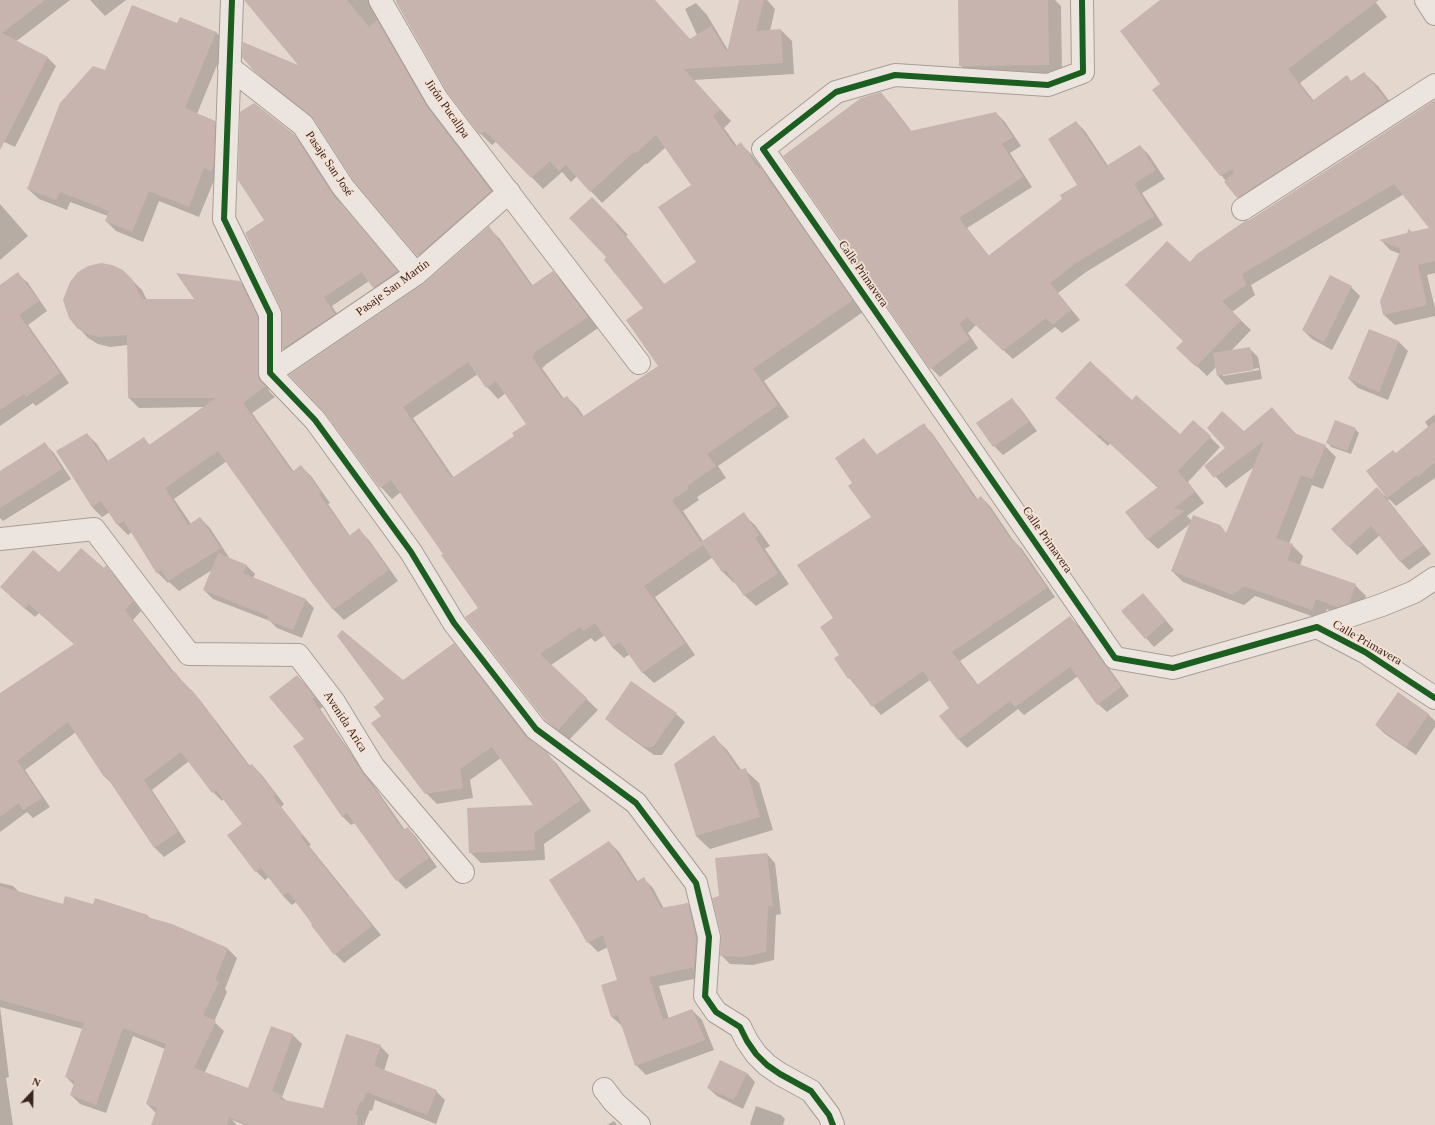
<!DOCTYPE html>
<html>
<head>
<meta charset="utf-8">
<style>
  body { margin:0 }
  #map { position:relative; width:1435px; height:1125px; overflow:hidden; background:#e4d7ce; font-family:"Times New Roman",serif }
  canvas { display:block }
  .north { position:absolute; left:12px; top:1073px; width:40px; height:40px; -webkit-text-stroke:3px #f5e2d4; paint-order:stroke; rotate:22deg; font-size:11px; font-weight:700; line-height:16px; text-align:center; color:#38231e }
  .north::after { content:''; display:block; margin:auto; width:14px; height:18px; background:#38231e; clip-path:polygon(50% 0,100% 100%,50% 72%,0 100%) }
</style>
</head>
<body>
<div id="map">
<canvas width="1435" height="1125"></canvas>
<div class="north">N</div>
</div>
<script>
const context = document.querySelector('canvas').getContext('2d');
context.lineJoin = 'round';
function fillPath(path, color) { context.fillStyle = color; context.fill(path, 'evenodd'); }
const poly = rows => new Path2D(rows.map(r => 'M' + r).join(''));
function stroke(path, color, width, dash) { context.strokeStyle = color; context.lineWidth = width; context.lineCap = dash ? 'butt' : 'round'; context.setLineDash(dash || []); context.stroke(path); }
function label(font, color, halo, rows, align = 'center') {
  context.font = font + ' "Times New Roman",serif'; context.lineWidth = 3.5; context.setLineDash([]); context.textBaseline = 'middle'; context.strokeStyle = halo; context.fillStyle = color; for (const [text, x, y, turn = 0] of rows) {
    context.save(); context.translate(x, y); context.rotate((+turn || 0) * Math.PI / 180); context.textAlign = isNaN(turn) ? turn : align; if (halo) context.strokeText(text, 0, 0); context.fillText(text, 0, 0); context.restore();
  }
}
const shadow = poly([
  [0,0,70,0,14,43,48,58,56,66,15,147,0,140],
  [90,0,126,0,105,16],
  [249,0,385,0,380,18,437,118,502,202,429,267,418,255,354,179,317,122,265,81,254,69,301,67],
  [396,0,650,0,691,40,703,48,685,9,696,3,707,15,728,50,740,0,767,0,775,9,770,31,781,30,792,41,794,74,694,80,731,121,724,128,737,146,741,144,752,155,766,174,772,180,863,312,764,381,789,417,718,466,726,478,697,497,699,500,683,511,703,541,743,514,755,525,770,546,765,549,789,584,756,606,744,595,736,582,734,583,723,572,713,557,655,597,695,655,654,683,642,672,630,654,624,658,612,647,605,635,595,642,591,638,551,665,598,710,569,740,557,731,546,719,480,609,444,554,401,492,392,499,381,487,424,285,489,228,500,239,533,286,553,272,564,283,598,328,545,365,545,366,542,368,564,399,567,397,578,408,584,417,659,366,644,309,608,258,604,209,628,235,626,236,665,285,697,262,692,185,666,147,647,164,646,163,602,203,577,176,571,182,562,172,543,189,497,141,492,145,481,134,448,91],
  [478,374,487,387,498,399,506,393,527,424,515,436,454,478,413,418],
  [959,0,1055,0,1061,6,1062,78,973,78,960,65],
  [1162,0,1374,0,1387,17,1300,83,1314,101,1347,76,1352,82,1364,73,1378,86,1400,115,1251,211,1238,197,1226,181,1221,175,1162,84],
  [178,24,216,32,226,43,197,114,215,121,225,132,215,178,199,217,159,201,143,242,116,231,106,221,108,216,70,202,67,210,39,199,28,189,106,72],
  [880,93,890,103,912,132,996,113,1005,122,1021,146,1010,153,1032,187,967,228,989,256,1063,200,1078,185,1076,122,1085,131,1108,166,1140,146,1149,155,1165,179,1142,193,1163,225,1086,272,1058,293,1080,320,1062,333,1055,327,1013,359,976,325,968,333,978,348,940,377,931,368],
  [1435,101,1435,273,1427,275,1435,308,1435,316,1395,325,1384,315,1400,254,1390,250,1381,240,1408,234,1410,230,1412,233,1431,228,1404,194,1251,285,1255,295,1232,312,1251,330,1231,351,1249,348,1258,357,1262,379,1226,385,1218,376,1216,367,1207,376,1178,348,1185,341,1190,263,1250,220],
  [1259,368,1259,370,1223,376,1223,374],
  [293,134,302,143,342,205,405,280,382,296,369,281,332,306,343,323,292,357,283,349,282,309,266,220],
  [0,204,28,236,0,260],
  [123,271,142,290,147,300,196,300,240,282,250,292,267,328,267,385,269,391,275,397,252,413,294,472,301,466,311,476,330,503,328,504,350,536,359,530,369,540,398,581,344,620,334,610,313,583,227,461,174,499,191,524,200,518,210,528,230,559,246,565,255,574,253,578,305,599,314,608,302,638,277,628,270,621,213,599,204,590,212,570,179,591,169,582,168,583,158,573,132,532,128,535,118,525,110,512,102,517,92,507,58,452,87,434,97,444,108,461,144,439,150,445,204,407,139,408,129,398,128,345,110,347,98,344,88,338,78,327],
  [18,274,28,283,47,311,28,325,69,383,36,406,33,403,0,426,0,286],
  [1351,287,1360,296,1332,350,1312,339,1303,330],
  [1369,330,1399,342,1408,351,1388,400,1358,388,1349,379],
  [1012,399,1020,408,1037,431,1003,455,994,446],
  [1132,401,1180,436,1210,437,1220,447,1188,482,1204,503,1187,516,1192,521,1220,526,1227,534,1254,467,1226,488,1206,466,1272,408,1296,434,1325,446,1336,457,1323,489,1312,485,1289,544,1292,545,1303,556,1300,566,1355,585,1366,596,1360,614,1348,618,1327,609,1323,620,1255,596,1244,605,1183,582,1172,571,1190,524,1158,549,1147,539,1158,488,1110,443,1108,446,1067,409],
  [1435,414,1435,478,1396,506,1389,499,1388,500,1431,554,1409,570,1401,562,1380,535,1357,555,1332,529,1377,488,1385,496,1386,495,1396,454,1429,428,1425,422],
  [923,425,932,433,978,500,981,497,990,506,1013,540,1022,549,1055,597,960,661,978,685,1070,618,1079,626,1129,696,1107,712,1098,704,1078,676,1024,715,1018,709,967,748,959,740,940,716,950,708,930,680,881,715,849,678,840,655,835,619,872,518,854,483,864,439,877,455],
  [1355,429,1359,433,1351,454,1331,447,1327,442],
  [45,444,54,453,71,479,3,521,0,518,0,472],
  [106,567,115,576,141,611,133,620,174,672,200,700,250,766,252,765,261,774,284,804,281,807,311,845,309,846,381,935,344,963,335,954,296,902,292,905,283,896,269,877,265,880,256,871,228,835,243,824,224,799,222,801,213,792,189,761,152,790,186,842,164,857,155,848,113,785,105,777,76,732,25,770,50,807,33,818,27,812,0,832,0,694,75,645,39,613,35,617,10,596,59,574,104,569],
  [1151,603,1174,630,1154,647,1146,638],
  [454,645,464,655,532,742,546,753,557,764,591,811,544,844,545,860,481,863,470,852,535,806,501,758,470,780,473,798,437,804,426,793,382,716,403,681],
  [297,676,306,685,323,707,320,709,405,830,408,828,416,837,437,867,406,889,397,880,355,823,351,825,342,816,305,739],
  [1398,693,1429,715,1435,721,1435,727,1416,755,1385,734,1376,725],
  [676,714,685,722,662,755,654,755,615,727,606,719],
  [714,737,727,750,742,771,745,770,759,783,773,830,710,849,696,836],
  [609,842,619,852,638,882,644,879,653,888,664,909,688,904,697,914,704,977,659,986,669,1019,692,1010,702,1020,714,1050,646,1075,636,1065,622,1026,612,1017,602,985,618,980,608,947,598,952,588,942],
  [767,854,775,863,781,914,776,915,774,960,753,965,730,964,721,955,722,934,720,897],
  [0,883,13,886,20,893,64,905,94,905,148,916,151,919,172,925,228,949,237,958,225,989,227,992,214,1022,224,1031,204,1074,248,1090,272,1027,293,1035,302,1044,282,1097,288,1102,323,1109,380,1046,389,1055,384,1071,436,1091,445,1100,436,1124,375,1100,372,1111,370,1110,364,1125,245,1125,232,1120,237,1125,152,1125,156,1113,147,1104,165,1049,133,1036,106,1113,80,1104,71,1095,74,1085,66,1077,83,1029,0,1007,9,1077,6,1078,13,1125,0,1125],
  [747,1073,755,1082,743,1109,717,1096,708,1088],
  [756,1106,781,1115,785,1119,783,1125,751,1125,750,1124],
  [614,1121,617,1125,607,1125]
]);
const building = poly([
  [0,0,45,0,2,33,48,57,0,150],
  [244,0,347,0,369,27,377,20,427,107,491,191,417,256,353,180,313,118,253,70,242,57,243,42,298,65],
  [398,0,655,0,690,39,711,26,727,52,739,0,764,0,756,31,781,29,783,63,684,69,720,110,713,116,735,147,741,142,759,169,761,168,763,171,853,300,753,369,778,405,707,454,716,466,687,486,689,489,672,500,701,542,744,512,759,535,755,538,778,573,744,596,726,570,722,572,703,545,644,586,685,643,642,673,620,642,612,647,595,623,583,631,580,627,540,654,587,698,558,730,545,720,465,617,478,608,441,555,443,554,391,480,380,488,325,413,289,375,423,284,489,226,531,286,553,271,588,317,534,353,535,354,532,357,562,399,567,396,582,417,658,366,626,320,643,308,604,260,606,257,569,218,592,197,617,223,616,225,664,284,696,262,658,207,691,185,656,135,635,154,634,152,590,192,566,165,559,171,550,161,531,178,485,131,480,135,447,92,396,2],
  [468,362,486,388,496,381,526,424,512,433,514,436,452,478,403,407],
  [958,0,1048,0,1049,65,959,66],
  [1160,0,1379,0,1288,69,1312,101,1347,75,1351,81,1364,72,1387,101,1237,198,1224,182,1234,172,1232,169,1220,176,1152,90,1160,84,1120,31],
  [132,5,177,23,180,17,216,32,185,108,215,121,214,164,211,171,204,168,189,207,149,191,132,232,105,221,109,211,60,192,56,200,27,189,60,103,93,66,105,70],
  [881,92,910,131,996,112,1013,137,1002,144,1023,177,959,218,988,256,1062,199,1060,195,1077,185,1048,139,1076,121,1106,166,1140,145,1156,170,1134,184,1154,216,1076,263,1050,283,1071,310,1052,325,1046,318,1003,351,967,317,959,324,970,339,930,369,783,156,861,98],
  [1435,100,1435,261,1418,265,1427,305,1383,315,1380,301,1401,249,1379,240,1407,233,1409,228,1410,232,1429,228,1394,184,1242,274,1246,285,1222,301,1241,320,1196,367,1176,348,1183,341,1125,285,1167,241,1190,262,1197,254,1245,221,1250,220],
  [254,103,294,134,333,195,398,271,373,288,362,272,324,297,335,314,282,349,281,309,245,233,264,220,238,180,240,112],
  [101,263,112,265,123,270,132,279,142,299,194,299,176,273,240,281,258,317,258,374,259,380,266,386,243,403,292,472,301,465,321,492,319,494,349,536,359,528,389,570,333,610,312,583,218,451,165,488,188,525,200,517,221,548,168,581,161,570,157,574,124,521,117,525,101,501,92,507,56,451,87,433,106,462,144,437,149,445,216,398,128,398,127,335,99,337,87,334,77,328,69,318,63,300,70,282,78,272,88,266],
  [18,272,39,301,19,315,60,373,26,397,24,394,0,410,0,285],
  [1330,275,1352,286,1324,342,1302,330],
  [1369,329,1399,341,1379,392,1348,379],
  [1250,347,1254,370,1217,376,1213,353],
  [1090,361,1132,400,1136,395,1180,434,1193,420,1211,436,1178,471,1195,492,1174,508,1184,511,1147,540,1125,512,1158,487,1099,434,1097,436,1055,398],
  [1012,398,1029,422,993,447,976,423],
  [1272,407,1294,433,1326,445,1312,479,1301,475,1276,538,1293,544,1287,560,1356,584,1349,603,1337,607,1316,599,1312,610,1244,586,1233,595,1171,571,1193,515,1220,525,1226,533,1264,441,1214,478,1204,466,1225,448,1207,428,1222,411,1244,431],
  [1335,420,1356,428,1347,451,1326,443],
  [1435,421,1435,462,1418,477,1417,475,1387,498,1366,471,1393,450,1396,453],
  [924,423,976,500,981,496,1012,541,1014,540,1047,588,952,652,977,685,1070,616,1121,687,1097,705,1070,667,1015,707,1010,701,958,740,939,716,949,708,923,671,872,707,850,678,848,679,834,658,839,655,820,627,833,618,797,565,871,517,848,486,852,483,835,458,864,438,876,455],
  [45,442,62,469,0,508,0,471],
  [1377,487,1423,545,1400,562,1371,526,1348,547,1331,529],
  [81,548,104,568,106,565,133,601,125,610,172,672,174,671,190,691,191,689,218,724,216,724,249,766,252,764,276,795,273,797,303,835,301,837,348,897,349,896,372,926,334,955,311,925,312,924,288,892,283,896,261,868,255,872,227,835,242,824,216,790,212,793,181,752,144,780,178,832,154,848,106,776,104,777,68,722,17,761,42,798,23,810,19,803,0,817,0,693,74,644,29,604,25,609,0,587,33,550,59,572],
  [218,553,247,565,243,573,306,599,293,630,267,620,268,616,203,590],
  [1143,593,1166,620,1145,639,1121,611],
  [342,630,403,680,454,643,526,737,547,752,581,800,534,833,535,850,469,853,467,808,533,805,492,747,460,769,463,788,425,794,371,723,381,716,374,707,384,699,337,636],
  [297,675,315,697,312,699,403,830,408,827,429,858,396,881,347,813,342,817,293,746,304,739,269,697],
  [631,681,677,713,653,747,645,747,605,719],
  [1398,692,1429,714,1406,747,1375,725],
  [714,735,739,770,746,768,760,817,696,836,674,764],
  [609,841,636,882,644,877,661,908,688,903,696,938,694,967,649,977,663,1020,692,1009,705,1040,635,1066,618,1015,611,1017,601,985,617,980,603,935,587,943,577,925,549,880],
  [767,853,773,906,768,906,766,952,744,957,720,956,721,934,712,898,719,896,715,858],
  [0,886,63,904,65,896,93,904,95,898,148,915,147,917,172,924,228,948,215,980,219,982,203,1015,216,1021,194,1068,248,1088,271,1026,293,1034,272,1091,282,1095,280,1099,323,1108,346,1034,381,1045,374,1066,437,1090,427,1115,366,1092,363,1102,360,1102,355,1115,358,1115,357,1125,249,1125,229,1117,227,1125,151,1125,157,1108,146,1104,166,1044,123,1028,96,1105,70,1095,75,1081,65,1077,84,1023,0,1000],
  [720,1060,747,1073,734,1100,707,1088]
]);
const minor = poly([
  [232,0,224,219,270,314,270,373,315,420,411,552,454,623,536,729,636,803,696,883,709,937,705,996,716,1012,740,1027,747,1041,756,1054,767,1065,780,1074,811,1091,829,1115,833,1125],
  [380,0,437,99,639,363],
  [1082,0,1083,72,1048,85,895,75,836,92,763,149,1115,658,1173,668,1317,627,1365,652,1435,698],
  [1426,0,1435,14],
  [229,67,303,125,343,187,416,274],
  [1243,209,1435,85],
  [270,373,416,274,509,192],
  [0,539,94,529,189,654,298,655,334,702,373,766,463,872],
  [1317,627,1382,605,1414,592,1435,578],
  [604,1089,614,1102,639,1125]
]);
const cycleway = poly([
  [232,0,224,219,270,314,270,373,315,420,411,552,454,623,536,729,636,803,696,883,709,937,705,996,716,1012,740,1027,747,1041,756,1054,767,1065,780,1074,811,1091,829,1115,833,1125],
  [1082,0,1083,72,1048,85,895,75,836,92,763,149,1115,658,1173,668,1317,627,1365,652,1435,698]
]);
const streetNames = [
  ["Jirón Pucallpa",447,109,55],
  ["Pasaje San José",329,164,56],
  ["Calle Primavera",863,274,55],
  ["Pasaje San Martín",393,288,-36],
  ["Calle Primavera",1047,540,55],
  ["Calle Primavera",1367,643,30],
  ["Avenida Arica",345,722,57]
];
fillPath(shadow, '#0003');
fillPath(building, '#c8b4ae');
stroke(minor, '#a99d97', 24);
stroke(minor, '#ece5df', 22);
stroke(cycleway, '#1b5e20', 6);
label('12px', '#38231e', '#f5e2d4', streetNames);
</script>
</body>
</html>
